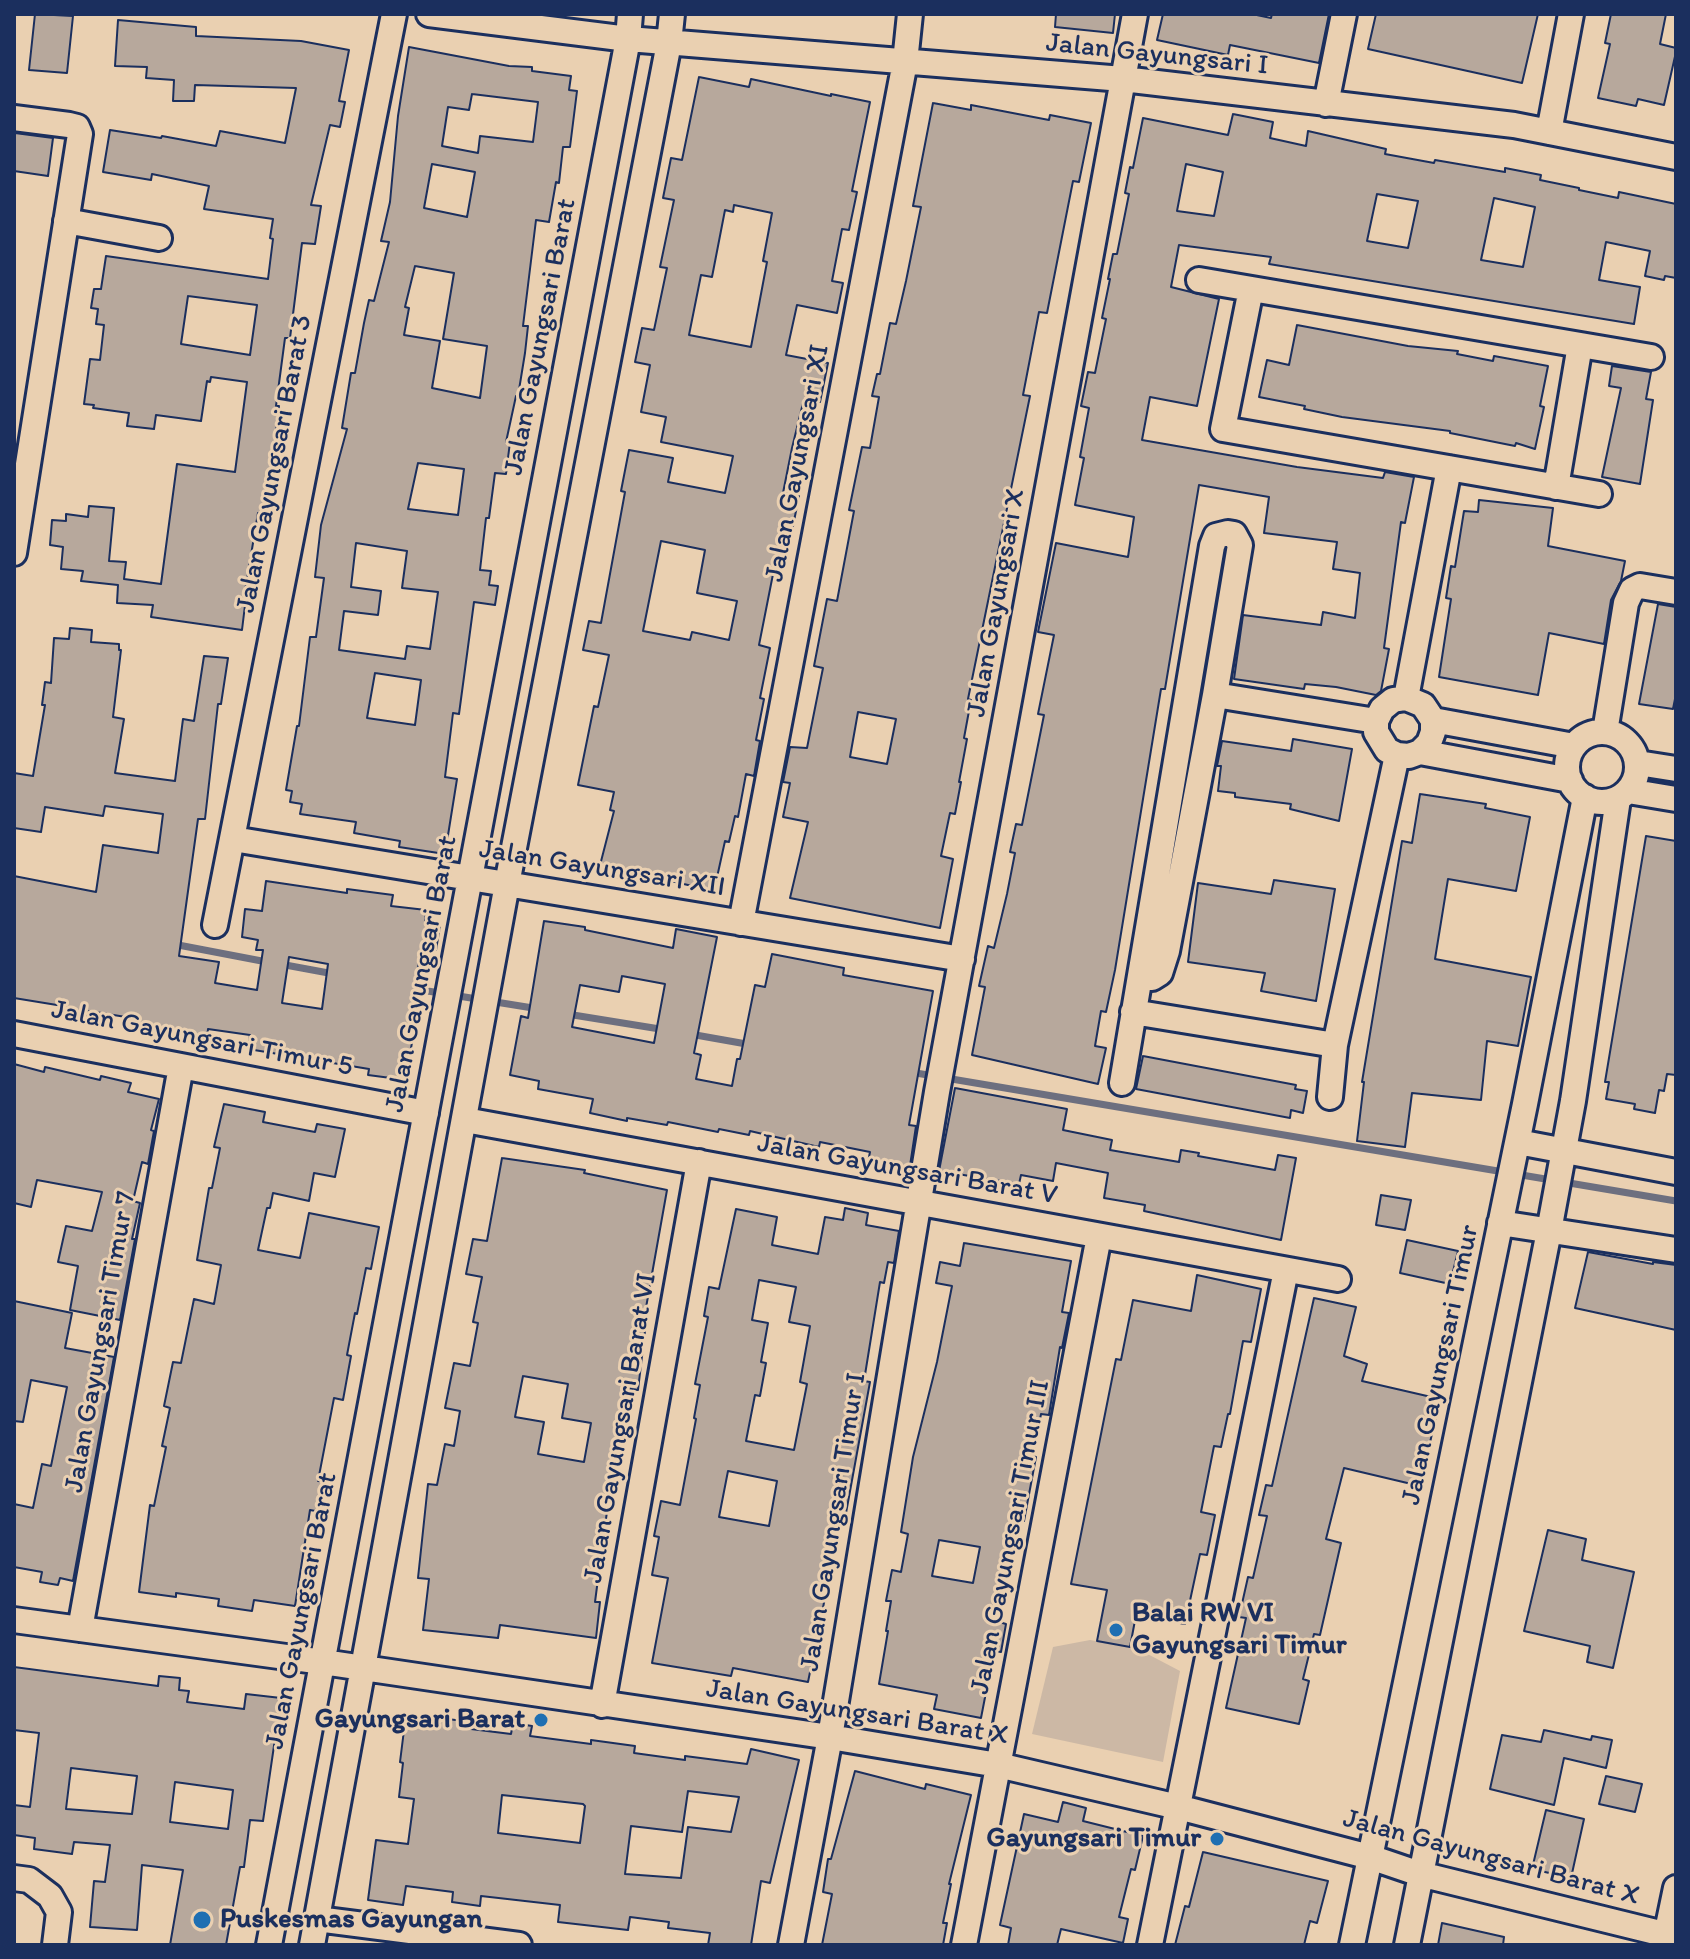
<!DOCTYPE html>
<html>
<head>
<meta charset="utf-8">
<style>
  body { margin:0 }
  #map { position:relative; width:1690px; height:1959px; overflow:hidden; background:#ead0b1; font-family:Itim,sans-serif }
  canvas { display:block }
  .frame { position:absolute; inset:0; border:16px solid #1b2f5e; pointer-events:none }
</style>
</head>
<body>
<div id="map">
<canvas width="1690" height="1959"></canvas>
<div class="frame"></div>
</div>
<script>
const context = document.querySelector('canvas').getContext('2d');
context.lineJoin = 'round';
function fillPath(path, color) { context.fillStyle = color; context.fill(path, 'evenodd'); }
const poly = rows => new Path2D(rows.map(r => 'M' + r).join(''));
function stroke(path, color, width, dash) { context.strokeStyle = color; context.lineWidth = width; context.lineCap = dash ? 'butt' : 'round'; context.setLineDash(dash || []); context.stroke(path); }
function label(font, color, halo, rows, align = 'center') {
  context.font = font + ' Itim,sans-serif'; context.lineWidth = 6; context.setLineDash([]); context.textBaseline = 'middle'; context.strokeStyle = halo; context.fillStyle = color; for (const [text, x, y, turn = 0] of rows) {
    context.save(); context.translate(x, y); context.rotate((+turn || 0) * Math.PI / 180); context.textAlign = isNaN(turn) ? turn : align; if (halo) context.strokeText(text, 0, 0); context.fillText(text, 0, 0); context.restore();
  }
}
const green = poly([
  [1090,1640,1138,1649,1180,1671,1163,1762,1032,1734,1053,1647]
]);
const stream = poly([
  [173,944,267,962],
  [280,964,334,974],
  [409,988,539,1009],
  [567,1014,666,1030],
  [690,1034,752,1045],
  [910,1072,1676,1201]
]);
const building = poly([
  [35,14,73,16,67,73,29,70,35,14],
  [1056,14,1115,14,1113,33,1055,27,1056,14],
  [1163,14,1252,14,1271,18,1272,14,1329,14,1319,63,1230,45,1228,55,1157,40,1163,14],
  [1376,14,1538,14,1522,83,1368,49,1376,14],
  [1611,14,1666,14,1660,44,1676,48,1676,52,1664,105,1638,99,1636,106,1598,98,1610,44,1605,43,1611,14],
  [118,20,196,27,196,36,301,41,349,50,339,101,345,102,340,127,330,125,311,205,321,206,315,244,302,243,290,338,285,338,276,406,279,406,266,514,258,513,244,597,246,597,242,630,151,617,153,605,117,603,118,585,81,581,83,571,61,569,63,547,50,545,52,520,66,521,66,514,88,517,89,506,114,508,109,561,126,562,124,579,161,584,177,464,235,472,247,382,211,377,210,382,207,381,201,421,156,415,154,429,127,426,129,413,93,408,94,405,84,404,90,359,100,360,104,325,96,324,98,309,91,308,94,289,101,289,106,256,268,279,273,239,270,238,273,219,204,209,209,186,152,174,151,180,103,172,110,130,161,138,162,136,216,146,220,131,285,143,296,88,195,85,194,101,173,101,174,80,146,78,147,67,115,66,118,20],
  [188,296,257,305,250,355,181,344,188,296],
  [409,47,509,66,532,67,532,71,571,76,569,90,577,91,570,147,563,147,559,183,556,182,549,222,536,220,523,326,528,326,525,353,518,396,516,396,506,442,510,442,506,474,495,473,489,518,486,518,480,570,491,571,489,585,498,586,495,605,474,602,459,714,453,713,445,777,457,779,445,854,399,847,400,841,354,833,356,822,300,814,302,804,290,802,292,791,286,790,297,726,299,726,310,637,316,637,324,578,315,577,321,525,347,429,342,428,351,373,355,373,364,323,369,300,374,301,389,242,381,241,390,202,398,116,409,47],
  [472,94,538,102,533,142,480,136,478,153,442,146,448,107,469,110,472,94],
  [432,164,475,172,467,217,424,208,432,164],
  [415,266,454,273,443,339,487,346,480,398,432,388,440,341,404,335,409,308,405,307,415,266],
  [418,463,464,469,458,515,408,509,418,463],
  [356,543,407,551,402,588,438,592,430,649,407,646,405,659,339,650,344,611,378,615,381,591,351,587,356,543],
  [375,673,421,680,415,725,367,718,375,673],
  [699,77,749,87,751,79,831,96,831,94,870,102,852,191,857,192,849,230,842,229,832,281,843,283,837,313,797,305,786,355,828,363,820,402,804,399,792,448,783,493,799,496,793,526,789,525,781,566,775,564,759,645,770,648,760,698,764,699,756,740,760,741,754,776,746,774,738,817,735,816,729,842,725,841,714,891,636,873,634,882,598,873,614,811,610,810,614,792,578,785,594,706,598,707,609,655,583,650,589,621,601,623,625,492,621,491,629,450,673,458,668,482,725,493,733,456,661,442,666,417,641,412,650,365,635,362,642,328,654,330,667,268,660,267,674,200,663,198,671,158,682,160,699,77],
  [734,205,772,213,763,261,767,262,751,347,689,335,701,275,712,277,725,210,733,212,734,205],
  [661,541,705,550,697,593,737,601,729,640,692,632,690,640,643,631,661,541],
  [933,103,971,110,971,105,1049,120,1050,115,1091,123,1079,182,1073,181,1047,313,1039,312,1023,395,1030,396,968,699,971,700,964,738,967,739,959,782,961,782,955,814,950,813,941,856,953,859,940,928,790,898,808,822,783,817,790,783,783,782,790,747,807,748,823,668,814,666,827,599,837,601,854,511,849,510,862,447,870,448,879,397,872,396,877,374,880,374,890,323,896,324,906,281,921,207,913,206,933,103],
  [858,712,896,719,887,764,850,757,858,712],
  [1233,114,1273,122,1270,138,1306,146,1308,131,1386,149,1385,154,1434,163,1435,160,1505,172,1505,168,1541,175,1540,180,1579,188,1579,190,1618,198,1619,192,1676,204,1676,278,1665,276,1664,280,1645,276,1650,251,1606,242,1599,280,1640,287,1634,324,1269,264,1271,257,1179,245,1171,287,1219,299,1197,406,1150,397,1142,440,1297,467,1383,478,1385,472,1414,477,1405,523,1401,522,1384,648,1389,649,1381,691,1376,695,1336,687,1305,684,1304,689,1234,679,1243,615,1321,625,1323,612,1355,618,1360,573,1333,569,1337,542,1264,533,1269,497,1199,485,1165,689,1161,689,1115,970,1106,1012,1101,1011,1095,1046,1106,1048,1098,1084,972,1055,985,987,979,986,988,946,994,948,1007,894,1015,853,1010,852,1016,824,1022,825,1044,715,1038,714,1054,635,1038,632,1056,543,1128,557,1134,517,1075,505,1084,458,1080,457,1089,408,1081,406,1088,372,1095,373,1106,319,1102,318,1110,279,1108,279,1113,254,1117,254,1129,194,1125,193,1130,167,1133,168,1143,118,1228,135,1233,114],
  [1186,164,1223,172,1214,216,1177,211,1186,164],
  [1377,194,1418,201,1408,248,1367,241,1377,194],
  [1494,198,1535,207,1523,267,1481,260,1494,198],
  [15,133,53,138,48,176,14,171,15,133],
  [1297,325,1408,346,1458,351,1457,354,1493,361,1494,356,1548,366,1540,406,1544,407,1535,449,1516,443,1515,446,1450,433,1450,431,1342,417,1304,409,1305,406,1259,397,1267,360,1289,365,1297,325],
  [1612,366,1651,372,1646,399,1653,400,1640,484,1602,477,1621,388,1609,386,1612,366],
  [1479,500,1553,508,1548,546,1625,561,1621,581,1611,600,1604,644,1549,633,1538,695,1439,677,1451,599,1446,598,1451,566,1455,567,1464,511,1478,512,1479,500],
  [1658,604,1676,607,1676,694,1673,709,1639,704,1658,604],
  [70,628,92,630,91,642,119,644,119,650,121,650,113,717,124,719,115,773,175,781,183,719,194,721,204,656,228,658,221,704,218,704,205,819,198,819,179,956,219,962,215,983,257,990,263,950,256,950,258,940,242,937,245,909,262,911,266,881,347,893,347,889,393,895,391,906,426,910,425,923,440,926,436,950,421,947,414,997,419,998,406,1080,368,1075,369,1069,248,1049,250,1035,208,1029,207,1039,131,1027,132,1018,89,1011,88,1016,62,1012,63,1006,14,998,14,876,96,892,103,845,158,853,163,814,105,806,103,816,45,807,41,832,14,828,14,773,33,776,45,705,42,705,45,682,51,683,54,638,69,639,70,628],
  [289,957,328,964,322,1009,282,1003,289,957],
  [1293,739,1352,749,1339,821,1290,809,1291,804,1235,797,1235,793,1218,791,1221,766,1217,766,1222,741,1291,751,1293,739],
  [1420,794,1486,804,1485,808,1530,817,1516,891,1448,879,1435,959,1531,977,1518,1046,1487,1041,1481,1100,1412,1093,1405,1147,1357,1141,1364,1082,1362,1082,1402,841,1412,843,1420,794],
  [1646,836,1676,841,1676,1075,1667,1074,1664,1091,1659,1090,1655,1113,1634,1109,1635,1104,1606,1099,1609,1082,1605,1082,1646,836],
  [1274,880,1335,889,1316,1001,1261,991,1265,973,1188,962,1198,883,1271,894,1274,880],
  [544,921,585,927,585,930,673,948,676,929,717,937,694,1053,701,1055,696,1079,732,1086,737,1059,740,1059,755,985,765,987,772,954,844,968,843,975,933,991,909,1125,916,1126,910,1166,906,1165,905,1169,868,1162,870,1152,820,1142,819,1147,750,1131,749,1135,719,1129,718,1132,668,1122,667,1125,627,1118,627,1121,590,1113,593,1099,538,1089,539,1081,510,1075,521,1016,528,1018,544,921],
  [622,976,665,984,654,1043,572,1027,580,985,619,992,622,976],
  [1143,1056,1296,1085,1295,1089,1307,1091,1303,1113,1291,1110,1290,1118,1136,1089,1143,1056],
  [14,1064,44,1072,45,1067,100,1080,101,1076,131,1083,128,1092,159,1099,151,1130,154,1131,148,1164,142,1162,133,1201,140,1203,132,1239,135,1239,120,1320,70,1310,78,1266,58,1262,66,1226,92,1231,102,1192,37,1180,31,1207,14,1203,14,1064],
  [955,1088,1067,1109,1063,1130,1112,1140,1110,1150,1179,1162,1181,1150,1199,1153,1198,1156,1275,1170,1278,1155,1296,1158,1281,1240,1144,1211,1145,1205,1104,1198,1108,1173,1056,1163,1053,1181,1021,1175,1019,1184,939,1171,955,1088],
  [224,1104,265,1112,263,1122,315,1132,317,1124,345,1129,335,1177,314,1173,309,1201,273,1193,270,1208,267,1208,258,1250,300,1258,309,1213,379,1227,371,1269,366,1268,357,1314,355,1313,347,1355,351,1356,343,1400,334,1398,318,1481,327,1482,321,1512,310,1510,295,1606,254,1600,252,1611,218,1606,219,1599,176,1593,176,1597,139,1592,150,1505,154,1506,166,1447,162,1446,170,1408,164,1406,173,1362,181,1363,194,1299,214,1304,221,1265,197,1260,209,1188,212,1188,220,1148,214,1147,224,1104],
  [502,1158,585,1170,584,1173,667,1190,642,1330,645,1331,638,1390,625,1388,616,1444,621,1445,611,1505,608,1504,601,1556,595,1602,600,1602,596,1638,500,1625,498,1638,423,1630,429,1579,418,1578,428,1484,437,1485,445,1444,454,1446,460,1411,445,1408,454,1363,470,1366,478,1323,473,1322,482,1277,466,1274,473,1239,487,1241,502,1158],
  [523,1376,568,1384,562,1418,591,1423,584,1462,538,1454,544,1422,515,1417,523,1376],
  [1381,1195,1411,1200,1405,1230,1376,1225,1381,1195],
  [845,1208,868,1213,866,1225,899,1231,894,1263,888,1262,884,1283,880,1282,864,1381,870,1382,846,1513,838,1512,829,1558,833,1558,808,1682,733,1668,731,1676,652,1663,668,1578,652,1575,659,1537,654,1536,661,1501,680,1505,696,1419,694,1418,700,1385,695,1384,708,1317,704,1316,709,1287,719,1289,736,1209,777,1217,772,1245,818,1254,825,1217,843,1220,845,1208],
  [759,1280,796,1287,789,1322,810,1326,800,1382,807,1384,794,1450,746,1441,755,1395,760,1396,766,1363,761,1362,768,1323,752,1320,759,1280],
  [728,1471,777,1481,769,1526,719,1517,728,1471],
  [1407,1240,1458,1251,1450,1284,1400,1273,1407,1240],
  [964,1243,1071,1261,1062,1312,1069,1313,1062,1348,1060,1347,1049,1415,1041,1414,1033,1456,1036,1457,1024,1521,1011,1518,998,1588,1005,1589,999,1622,1006,1624,1001,1652,994,1651,981,1718,934,1709,937,1695,879,1684,888,1631,886,1631,891,1601,886,1601,892,1570,901,1572,908,1534,901,1532,913,1457,937,1362,952,1286,936,1283,940,1262,960,1266,964,1243],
  [939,1540,980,1547,973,1583,932,1576,939,1540],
  [1588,1252,1653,1264,1653,1262,1676,1265,1676,1330,1575,1308,1588,1252],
  [1197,1275,1261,1289,1251,1342,1243,1341,1230,1414,1228,1414,1221,1447,1214,1446,1201,1512,1215,1515,1207,1555,1200,1554,1185,1624,1136,1615,1130,1647,1097,1641,1107,1590,1071,1584,1116,1359,1121,1360,1133,1300,1191,1311,1197,1275],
  [1314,1298,1356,1307,1344,1356,1367,1364,1362,1381,1440,1399,1420,1486,1344,1468,1326,1539,1341,1543,1320,1635,1314,1634,1303,1679,1309,1681,1299,1724,1226,1708,1246,1618,1239,1617,1248,1577,1253,1578,1267,1516,1259,1515,1266,1485,1272,1486,1314,1298],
  [14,1301,72,1313,65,1348,114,1357,73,1581,60,1578,58,1585,40,1582,42,1572,14,1567,14,1504,33,1508,42,1464,51,1466,67,1387,31,1380,23,1422,14,1421,14,1301],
  [1548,1530,1586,1539,1582,1560,1634,1572,1613,1668,1587,1662,1590,1646,1524,1631,1548,1530],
  [14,1667,158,1686,159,1676,180,1678,179,1690,189,1691,187,1702,244,1709,246,1694,281,1698,263,1821,250,1820,244,1867,240,1867,226,1945,170,1945,183,1870,142,1865,137,1930,90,1927,94,1881,105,1882,110,1845,74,1842,72,1854,34,1849,35,1838,14,1835,14,1805,30,1807,39,1733,14,1730,14,1667],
  [71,1768,137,1776,132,1814,66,1809,71,1768],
  [175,1782,233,1790,228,1829,170,1822,175,1782],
  [406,1714,472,1722,471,1729,511,1734,513,1723,532,1726,530,1736,591,1744,591,1740,635,1746,634,1753,685,1760,685,1756,747,1764,751,1749,799,1760,770,1883,761,1881,751,1945,708,1945,710,1933,668,1928,669,1922,630,1917,628,1930,558,1922,560,1905,481,1896,480,1906,452,1902,453,1892,406,1886,403,1905,368,1900,376,1840,408,1844,414,1799,399,1797,403,1763,400,1762,406,1714],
  [688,1791,739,1797,731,1832,688,1827,681,1878,625,1874,631,1826,682,1832,688,1791],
  [502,1795,583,1804,585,1806,580,1843,498,1833,502,1795],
  [1544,1730,1591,1740,1592,1736,1612,1740,1606,1768,1564,1758,1554,1805,1490,1789,1502,1735,1541,1742,1544,1730],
  [855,1771,925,1789,926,1784,971,1795,949,1884,951,1884,943,1923,947,1923,943,1945,822,1945,832,1894,823,1892,828,1859,831,1859,855,1771],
  [1606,1776,1642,1784,1635,1812,1599,1804,1606,1776],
  [1063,1802,1086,1808,1083,1821,1143,1836,1135,1870,1131,1869,1119,1917,1128,1919,1123,1943,1061,1929,1057,1945,1008,1945,1011,1928,1000,1925,1024,1814,1058,1822,1063,1802],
  [1546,1810,1584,1819,1571,1878,1532,1869,1546,1810],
  [1203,1852,1328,1881,1317,1923,1310,1921,1304,1945,1175,1945,1185,1906,1189,1907,1203,1852],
  [1442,1923,1504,1937,1503,1945,1438,1945,1442,1923]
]);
const minor = poly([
  [429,14,628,39,1123,79,1514,125,1676,157],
  [1326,104,1344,14],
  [14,118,69,125,77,127,80,134,14,553],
  [1549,132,1571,14],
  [66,221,159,238],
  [1199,280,1651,357],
  [1251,289,1223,429,1599,494],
  [1556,487,1580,345],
  [1215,695,1376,721],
  [1406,698,1449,468],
  [1433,720,1433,732,1429,743,1420,752,1409,756,1397,755,1387,750,1376,732,1376,721,1382,709,1393,700,1406,698,1423,705,1433,720,1574,746],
  [1605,732,1626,603,1632,590,1640,586,1676,592],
  '1567 767a35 35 0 1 1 70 0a35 35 0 1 1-70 0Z',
  [1420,752,1570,780],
  [1638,763,1676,769],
  [1628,791,1676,799],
  [233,839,962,959],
  [741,923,905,62,910,14],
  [215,925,394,14],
  [1133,1012,1335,1045],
  [14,1034,426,1113],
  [1122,1083,1212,546,1216,536,1228,533,1234,534,1240,545,1215,695,1167,951,1160,973,1152,978,1140,978],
  [1330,1097,1335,1045,1397,755],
  [465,1120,1338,1279],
  [1518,1142,1676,1172],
  [1500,1223,1676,1250],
  [14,1620,323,1662,830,1737,998,1765,1178,1807,1370,1857,1420,1874,1676,1937],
  [80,1629,181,1066],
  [602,1705,699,1162],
  [14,1878,29,1880,50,1896,59,1912,55,1945],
  [317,1919,519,1945],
  [1666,1936,1676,1888],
  [269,1945,628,39,630,14],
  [312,1945,507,884,669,43,672,14],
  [791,1945,830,1737,937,1092,1135,14],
  [964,1945,1099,1236],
  [1150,1945,1286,1270],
  [1352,1945,1525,1104,1585,797],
  [1407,1945,1549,1231,1573,1101,1618,799]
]);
const markers = [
  [1116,1630,8,"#1f6fb2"],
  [541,1720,8,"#1f6fb2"],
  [1217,1839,8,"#1f6fb2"],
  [202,1920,10,"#1f6fb2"]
];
const streetNames = [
  ["Jalan Gayungsari I",1157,55,6],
  ["Jalan Gayungsari Barat",541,337,-79],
  ["Jalan Gayungsari XI",798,463,-79],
  ["Jalan Gayungsari Barat 3",275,464,-79],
  ["Jalan Gayungsari X",997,603,-80],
  ["Jalan Gayungsari XII",602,869,9],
  ["Jalan Gayungsari Barat",422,974,-79],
  ["Jalan Gayungsari Timur 5",202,1039,11],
  ["Jalan Gayungsari Barat V",907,1170,10],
  ["Jalan Gayungsari Timur 7",101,1342,-80],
  ["Jalan Gayungsari Timur",1441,1365,-78],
  ["Jalan Gayungsari Barat VI",621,1428,-80],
  ["Jalan Gayungsari Timur I",834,1522,-81],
  ["Jalan Gayungsari Timur III",1011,1537,-79],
  ["Jalan Gayungsari Barat",302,1611,-79],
  ["Jalan Gayungsari Barat X",857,1713,9],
  ["Jalan Gayungsari Barat X",1491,1858,15]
];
const poiNames = [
  ["Balai RW VI",1132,1614],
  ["Gayungsari Timur",1132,1646],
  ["Gayungsari Barat",525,1720,"right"],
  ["Gayungsari Timur",1201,1839,"right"],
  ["Puskesmas Gayungan",220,1920]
];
fillPath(green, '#ccb8a5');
stroke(stream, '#6d6f7f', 7);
fillPath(building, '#b7a89c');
stroke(building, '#1b2f5e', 2);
stroke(minor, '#1b2f5e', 30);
stroke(minor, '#ead0b1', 24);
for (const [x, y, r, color] of markers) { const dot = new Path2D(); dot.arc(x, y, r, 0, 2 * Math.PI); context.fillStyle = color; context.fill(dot); stroke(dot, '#ead0b1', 3); }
label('28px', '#1b2f5e', '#ead0b1', streetNames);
label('bold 28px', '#1b2f5e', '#ead0b1', poiNames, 'left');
</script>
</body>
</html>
